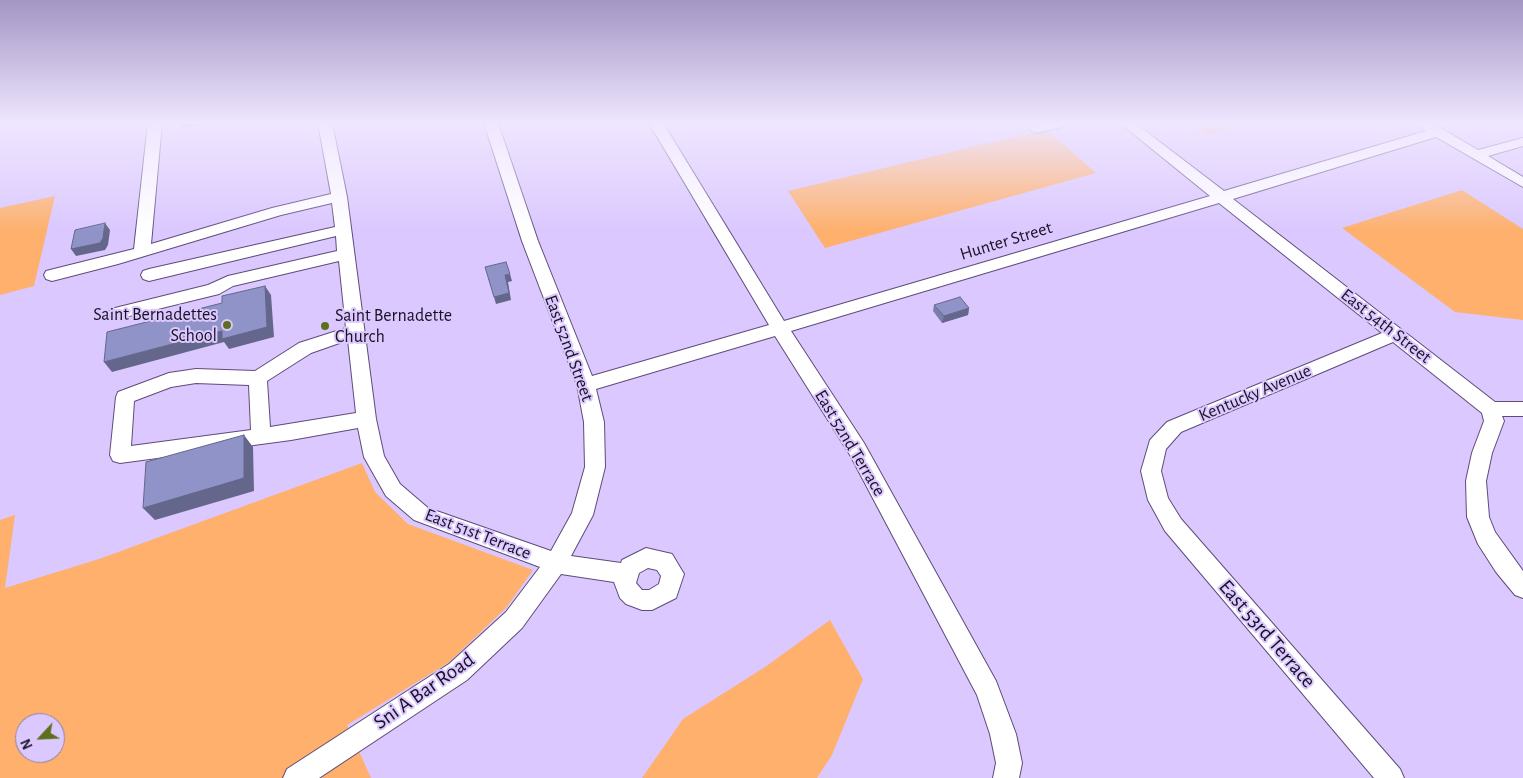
<!DOCTYPE html>
<html>
<head>
<meta charset="utf-8">
<style>
  body { margin:0 }
  #map { position:relative; width:1523px; height:778px; overflow:hidden; background:#dbc8ff; font-family:"Alegreya Sans",sans-serif }
  canvas { display:block }
  .north { position:absolute; left:15px; top:713px; width:50px; height:50px; box-sizing:border-box; background:#dbc8ff; border:1px solid #8d7fa8; border-radius:50%; rotate:245deg; font-size:14px; font-weight:700; line-height:20px; text-align:center; color:#191225 }
  .north::after { content:''; display:block; margin:auto; width:18px; height:22px; background:#5e6f1c; clip-path:polygon(50% 0,100% 100%,50% 72%,0 100%) }
</style>
</head>
<body>
<div id="map">
<canvas width="1523" height="778"></canvas>
<div class="north">N</div>
</div>
<script>
const context = document.querySelector('canvas').getContext('2d');
context.lineJoin = 'round';
function fillPath(path, color) { context.fillStyle = color; context.fill(path, 'evenodd'); }
const poly = rows => new Path2D(rows.map(r => 'M' + r).join(''));
function stroke(path, color, width, dash) { context.strokeStyle = color; context.lineWidth = width; context.lineCap = dash ? 'butt' : 'round'; context.setLineDash(dash || []); context.stroke(path); }
function label(font, color, halo, rows, align = 'center') {
  context.font = font + ' "Alegreya Sans",sans-serif'; context.lineWidth = 4; context.setLineDash([]); context.textBaseline = 'middle'; context.strokeStyle = halo; context.fillStyle = color; for (const [text, x, y, turn = 0] of rows) {
    context.save(); context.translate(x, y); context.rotate((+turn || 0) * Math.PI / 180); context.textAlign = isNaN(turn) ? turn : align; if (halo) context.strokeText(text, 0, 0); context.fillText(text, 0, 0); context.restore();
  }
}
const green = poly([
  [1190,123,1255,123,1207,135],
  [1049,132,1096,173,825,248,788,191,1026,134],
  [1462,190,1523,229,1523,320,1455,312,1342,228],
  [55,196,34,286,0,295,0,208],
  [362,463,375,492,408,524,533,570,506,608,448,663,347,725,371,778,0,778,0,520,15,515,5,588,99,559],
  [25,723,55,723,55,753,25,753],
  [830,620,863,679,832,755,817,778,642,778,683,719,765,667]
]);
const minor = poly([
  [148,123,162,123,151,244,272,208,331,194,318,123,332,123,347,197,376,419,384,456,400,484,428,508,551,551,572,513,585,467,584,422,577,385,522,241,484,123,498,123,538,241,592,376,769,325,649,123,663,123,784,321,1210,196,1120,123,1135,123,1224,191,1426,131,1415,123,1432,123,1478,150,1523,138,1523,146,1488,156,1523,177,1523,187,1436,137,1233,199,1495,402,1523,402,1523,416,1502,416,1504,421,1492,453,1486,481,1489,517,1495,532,1523,571,1523,598,1515,595,1496,572,1478,544,1467,517,1466,481,1472,453,1484,421,1482,413,1393,342,1181,432,1166,449,1161,471,1168,498,1181,519,1400,769,1404,778,1374,778,1165,531,1148,500,1141,471,1150,440,1167,422,1382,333,1219,203,791,331,864,443,996,681,1016,734,1022,763,1019,778,993,778,996,763,990,734,977,695,850,455,775,336,596,389,604,422,605,467,593,515,571,556,621,563,622,560,646,548,672,554,684,574,676,598,652,610,642,610,626,604,620,598,614,582,561,574,522,628,467,680,319,778,283,778,287,769,449,664,506,612,540,567,414,520,386,496,364,457,358,428,291,440,120,463,113,461,110,455,116,397,118,392,169,373,196,369,255,371,299,343,346,328,339,261,233,286,219,294,117,319,111,317,108,313,111,309,208,285,228,276,337,251,336,236,149,281,143,279,141,275,143,271,149,269,335,227,332,203,281,215,118,264,52,281,46,279,44,275,46,271,134,249,148,123],
  [348,340,356,413,270,427,267,381,311,353,348,340],
  [196,383,249,385,251,430,131,446,134,401,171,387,196,383],
  [648,568,657,570,661,576,659,584,649,590,642,590,636,583,639,573,648,568],
  [1044,123,1067,123,1065,126,1036,133,1029,129,1031,126,1044,123]
]);
const wall = poly([
  [934,305,969,308,968,315,942,323,933,311]
]);
const shadedWall = poly([
  [179,123,206,123,206,124,183,128],
  [105,223,110,230,108,245,105,250,76,256,71,249],
  [510,274,512,281,508,282,511,300,496,304,494,297,505,275],
  [265,286,271,295,274,337,229,349,224,342,112,372,104,362],
  [969,308,968,315,942,323,944,316],
  [244,435,253,447,254,491,155,520,143,508]
]);
const building = poly([
  [105,223,103,238,100,243,71,249,75,230,105,223],
  [506,262,510,274,505,275,509,293,494,297,485,267,506,262],
  [265,286,267,327,222,339,222,331,104,362,107,332,222,303,222,296,265,286],
  [960,297,969,308,944,316,934,305,960,297],
  [244,435,244,478,143,508,146,462,244,435]
]);
const markers = [
  [227,325,5,"#5e6f1c"],
  [325,326,5,"#5e6f1c"]
];
const streetNames = [
  ["Hunter Street",1006,241,-17],
  ["East 54th Street",1386,326,38],
  ["East 52nd Street",569,348,70],
  ["Kentucky Avenue",1255,393,-23],
  ["East 52nd Terrace",850,443,59],
  ["East 51st Terrace",478,534,21]
];
const poiNames = [
  ["Saint Bernadettes",217,315],
  ["School",217,336],
  ["Saint Bernadette",335,316,"left"],
  ["Church",335,337,"left"]
];
const nearStreetnames = [
  ["East 53rd Terrace",1267,634,49],
  ["Sni A Bar Road",424,691,-35]
];
fillPath(green, '#feb06c');
stroke(minor, '#5d4c7a', 2);
fillPath(minor, '#fff');
fillPath(wall, '#7b7eab');
fillPath(shadedWall, '#64678b');
fillPath(building, '#8f93c7');
stroke(building, '#64678b', 1);
const sky = context.createLinearGradient(0, 0, 0, 232);
sky.addColorStop(0, '#a396c4');
sky.addColorStop(0.53, '#efe6ff');
sky.addColorStop(1, '#efe6ff00');
context.fillStyle = sky;
context.fillRect(0, 0, 1523, 232);
for (const [x, y, r, color] of markers) { const dot = new Path2D(); dot.arc(x, y, r, 0, 2 * Math.PI); context.fillStyle = color; context.fill(dot); stroke(dot, '#dbc8ff', 2); }
label('18px', '#191225', '#dbc8ff', streetNames);
label('18px', '#191225', '#dbc8ff', poiNames, 'right');
label('21px', '#191225', '#dbc8ff', nearStreetnames);
</script>
</body>
</html>
